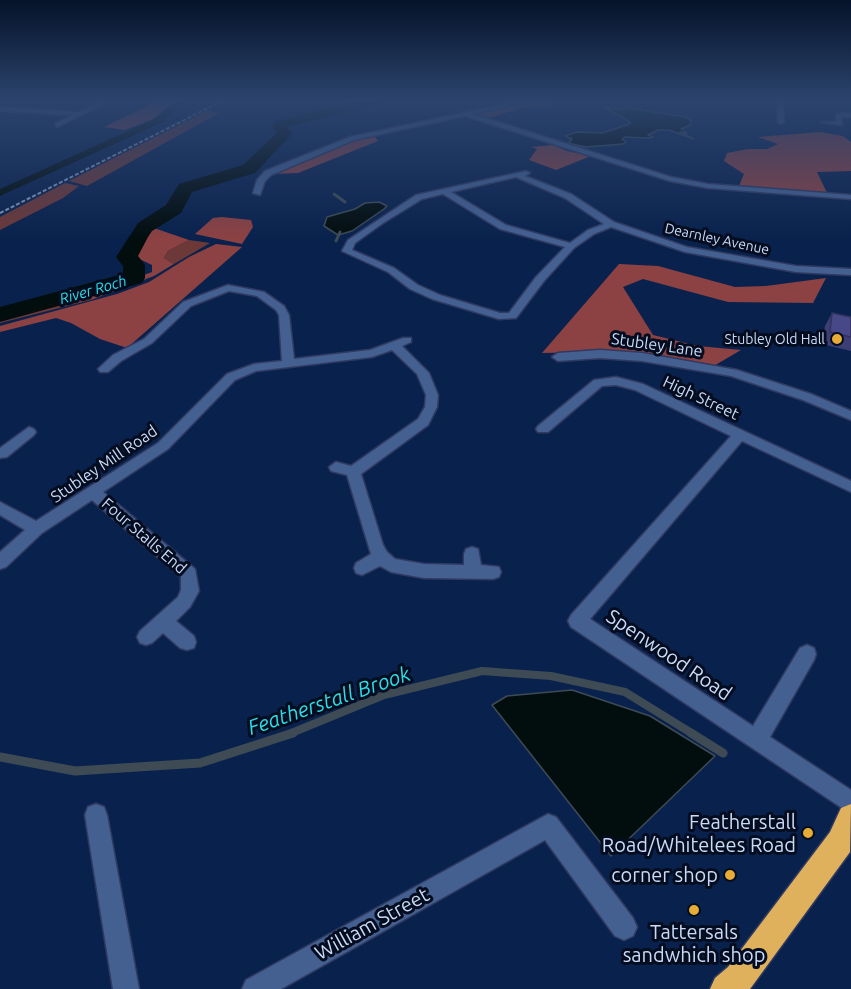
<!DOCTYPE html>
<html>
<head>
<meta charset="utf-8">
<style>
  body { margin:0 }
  canvas { display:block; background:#09224d }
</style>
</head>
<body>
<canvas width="851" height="989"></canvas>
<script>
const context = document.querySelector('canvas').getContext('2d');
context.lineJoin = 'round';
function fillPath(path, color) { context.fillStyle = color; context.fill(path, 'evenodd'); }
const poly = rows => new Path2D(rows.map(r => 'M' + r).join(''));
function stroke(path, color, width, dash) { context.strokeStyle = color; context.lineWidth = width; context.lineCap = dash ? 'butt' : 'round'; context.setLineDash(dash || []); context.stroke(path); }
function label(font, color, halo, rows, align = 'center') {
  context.font = font + ' Ubuntu,sans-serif'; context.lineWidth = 6; context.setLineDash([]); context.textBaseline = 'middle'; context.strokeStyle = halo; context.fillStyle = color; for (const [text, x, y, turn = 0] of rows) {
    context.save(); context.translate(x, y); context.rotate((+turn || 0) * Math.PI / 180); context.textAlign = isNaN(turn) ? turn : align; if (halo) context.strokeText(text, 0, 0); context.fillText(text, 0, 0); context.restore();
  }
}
const green = poly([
  [208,110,219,113,87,186,69,181],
  [65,183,79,186,63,198,0,230,0,217],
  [189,240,210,243,174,264,164,258,168,251],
  [90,295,91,300,0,323,0,319]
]);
const forest = poly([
  [158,101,175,101,153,119,125,130,104,127],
  [530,101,544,101,554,106,522,108,488,118,524,131,474,115],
  [820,132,843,136,851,142,851,171,817,172,827,193,739,186,744,174,724,161,727,153,748,149,767,149,778,144,758,137],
  [372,133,378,141,298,173,271,174],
  [553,145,567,151,591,156,556,170,529,160,537,149,531,147],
  [222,217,251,220,253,227,242,244,195,234,213,218],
  [148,226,189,240,168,251,164,258,174,264,154,276,91,300,90,295,152,272,152,265,131,255],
  [216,244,242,247,127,348,100,339,71,323,56,318,0,332,0,326,117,294,149,282,189,257],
  [619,264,658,266,735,287,766,286,826,278,813,303,728,302,643,279,623,287,653,335,698,346,741,350,712,367,593,352,542,353]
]);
const water = poly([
  [629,103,628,108,686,117,691,121,690,125,681,129,687,133,680,132,694,139,669,130,658,130,648,135,653,137,649,138,625,137,622,139,626,142,623,144,586,147,572,144,569,142,572,139,565,136,577,132,602,133,630,124,630,122,605,107,621,110,629,103],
  [379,202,387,206,384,209,352,231,338,235,324,226,327,217,355,209,365,203,379,202],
  [572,690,650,716,715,756,611,856,492,705,507,696,572,690]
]);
const streamFar2 = poly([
  [334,194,345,202],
  [336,241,340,232]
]);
const streamFar1 = poly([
  [289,734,384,695,482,671,551,676,625,692,693,734]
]);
const stream = poly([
  [691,733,723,753],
  [0,757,75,771,200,763,293,733]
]);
const canal = poly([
  [176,101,184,101,163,122,0,196,0,189,157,118,176,101]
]);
const river = poly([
  [357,101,380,101,378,104,287,127,292,133,290,136,255,173,192,192,181,213,152,231,148,237,138,256,145,265,145,278,142,283,0,322,0,307,123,274,123,266,116,257,138,223,166,205,179,184,243,165,277,133,272,127,276,121,357,101]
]);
const street = poly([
  [103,101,110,101,57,127,55,124,72,115,0,111,0,107,79,112,103,101],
  [518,101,529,101,473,114,671,177,708,184,851,195,851,199,708,188,670,181,465,116,354,140,271,175,265,181,260,195,253,193,257,180,265,171,350,137,518,101],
  [777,101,783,101,784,122,781,124,778,122,777,101],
  [851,113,851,117,841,117,842,125,821,122,836,122,836,114,851,113],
  [526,171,530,173,525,176,571,194,614,222,687,247,796,266,851,269,851,275,796,272,685,252,611,227,594,234,574,248,544,281,516,318,499,319,432,299,410,289,388,272,342,251,348,240,416,195,526,171],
  [516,177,565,198,604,224,588,230,570,243,506,225,451,192,516,177],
  [443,194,500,229,565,247,536,277,509,313,500,313,440,295,418,285,394,268,352,250,355,243,383,223,422,199,443,194],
  [228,285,264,292,284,306,289,315,294,359,370,350,403,338,411,338,411,342,402,346,429,373,438,395,437,407,428,425,361,474,383,545,387,552,395,559,424,564,464,565,464,554,466,549,472,547,478,549,481,565,499,567,501,572,499,577,493,579,424,578,391,572,380,566,362,575,356,573,354,568,356,563,371,554,347,475,331,471,329,467,336,462,351,466,418,419,425,407,426,395,417,374,392,350,372,357,256,371,235,380,168,449,103,492,195,569,199,591,190,607,176,621,194,636,196,642,194,648,187,650,180,648,163,633,152,643,146,645,140,643,137,637,140,631,178,597,181,590,181,577,92,500,42,533,6,567,0,569,0,552,25,530,0,515,0,502,36,521,158,443,227,374,254,364,282,361,279,315,276,310,257,296,229,291,191,306,152,343,121,361,108,372,100,372,98,369,113,355,144,339,183,302,228,285],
  [600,350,642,353,737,370,811,394,851,411,851,420,803,400,731,376,642,361,600,358,558,361,552,357,558,353,600,350],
  [616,377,643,384,851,481,851,492,742,441,590,619,753,726,800,648,807,645,814,648,816,654,814,660,770,737,851,790,851,814,571,627,568,621,571,615,731,436,635,390,616,385,602,386,548,432,538,432,536,429,538,426,594,380,616,377],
  [29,427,34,429,36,432,34,435,7,457,0,458,0,448,29,427],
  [96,804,104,807,107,815,139,989,113,989,85,815,88,807,96,804],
  [548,814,556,817,633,918,637,927,633,936,624,940,615,936,545,840,281,989,242,989,246,980,548,814]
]);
const highway = poly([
  [851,804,850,852,750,989,710,989,715,978,728,967,830,832,841,808,851,804]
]);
const rail = poly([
  [0,213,222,101]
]);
const wall = poly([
  [832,313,851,317,851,351,822,344,825,326]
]);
const building = poly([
  [832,313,851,317,851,337,830,332,832,313]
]);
const markers = [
  [837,339,6,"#e6ac36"],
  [808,833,6,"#e6ac36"],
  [730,875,6,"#e6ac36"],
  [694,910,6,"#e6ac36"]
];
const farStreetnames = [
  ["Dearnley Avenue",717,239,12]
];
const farPoinames = [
  ["Stubley Old Hall",825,339]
];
const farWaternames = [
  ["River Roch",93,290,-16]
];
const streetNames = [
  ["Stubley Lane",657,345,8],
  ["High Street",701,398,25],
  ["Stubley Mill Road",104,464,-34],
  ["Four Stalls End",144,536,41]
];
const nearStreetnames = [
  ["Spenwood Road",669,655,34],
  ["William Street",372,924,-29]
];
const nearPoinames = [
  ["Featherstall",796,822],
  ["Road/Whitelees Road",796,845],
  ["corner shop",718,875],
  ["Tattersals",694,932,"center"],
  ["sandwhich shop",694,955,"center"]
];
const nearWaternames = [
  ["Featherstall Brook",329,701,-19]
];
fillPath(green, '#6d3838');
fillPath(forest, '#8c4142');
fillPath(water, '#020d0e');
stroke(water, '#3e4a54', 1.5);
stroke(streamFar2, '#3e4a54', 3);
stroke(streamFar1, '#3e4a54', 8);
stroke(stream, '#3e4a54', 9);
fillPath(canal, '#020d0e');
fillPath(river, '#020d0e');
stroke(street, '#303a61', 3);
stroke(highway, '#303a61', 3);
fillPath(street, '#446091');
fillPath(highway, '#dfb15c');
stroke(rail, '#8699bb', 2, [4, 2]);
fillPath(wall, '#3d3e74');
fillPath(building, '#474887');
stroke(building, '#32325e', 1.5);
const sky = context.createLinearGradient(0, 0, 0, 239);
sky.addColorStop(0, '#05132a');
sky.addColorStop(0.42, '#2c446d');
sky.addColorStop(1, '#2c446d00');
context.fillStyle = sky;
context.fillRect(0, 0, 851, 239);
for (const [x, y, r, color] of markers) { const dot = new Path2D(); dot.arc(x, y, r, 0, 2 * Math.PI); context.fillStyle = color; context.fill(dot); stroke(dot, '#040d20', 2); }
label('14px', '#cadaf7', '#040d20', farStreetnames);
label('14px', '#cadaf7', '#040d20', farPoinames, 'right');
label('italic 15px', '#2adde7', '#040d20', farWaternames);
label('16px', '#cadaf7', '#040d20', streetNames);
label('20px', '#cadaf7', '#040d20', nearStreetnames);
label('20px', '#cadaf7', '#040d20', nearPoinames, 'right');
label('italic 21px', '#2adde7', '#040d20', nearWaternames);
</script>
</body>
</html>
